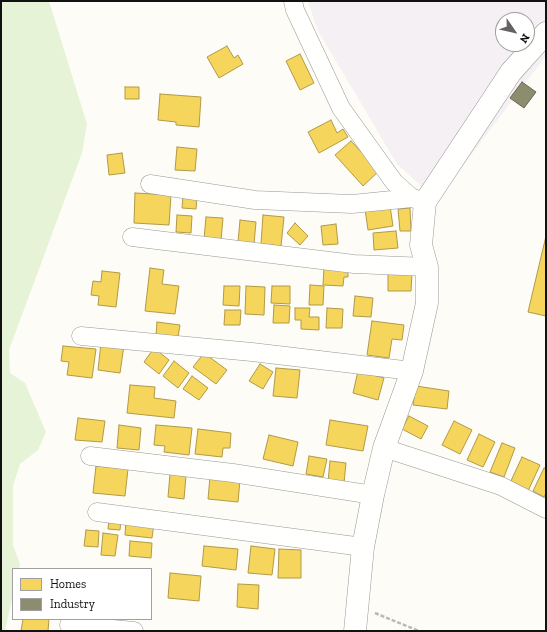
<!DOCTYPE html>
<html>
<head>
<meta charset="utf-8">
<style>
  body { margin:0 }
  #map { position:relative; width:547px; height:632px; overflow:hidden; background:#fdfcf7; font-family:"Zilla Slab",serif }
  canvas { display:block }
  .frame { position:absolute; inset:0; border:2px solid #111; pointer-events:none }
  .legend { position:absolute; left:12px; top:568px; width:140px; height:52px; box-sizing:border-box; background:#fff; border:1px solid #a0a0a0; margin:0; padding:5px 7px; list-style:none; font-size:12px; color:#111 }
  .legend li { display:flex; align-items:center; gap:8px; height:20px }
  .legend b { width:20px; border:1px solid #a0a0a0 }
  .north { position:absolute; left:495px; top:12px; width:40px; height:40px; box-sizing:border-box; background:#fff; border:1px solid #a0a0a0; border-radius:50%; rotate:124deg; font-size:11px; font-weight:700; line-height:16px; text-align:center; color:#111 }
  .north::after { content:''; display:block; margin:auto; width:14px; height:18px; background:#646362; clip-path:polygon(50% 0,100% 100%,50% 72%,0 100%) }
</style>
</head>
<body>
<div id="map">
<canvas width="547" height="632"></canvas>
<div class="frame"></div>
<ul class="legend">
<li><b style="height:11px;background:#f6d55c"></b>Homes</li>
<li><b style="height:11px;background:#8c8c6e"></b>Industry</li>
</ul>
<div class="north">N</div>
</div>
<script>
const context = document.querySelector('canvas').getContext('2d');
context.lineJoin = 'round';
function fillPath(path, color) { context.fillStyle = color; context.fill(path, 'evenodd'); }
const poly = rows => new Path2D(rows.map(r => 'M' + r).join(''));
function stroke(path, color, width, dash) { context.strokeStyle = color; context.lineWidth = width; context.lineCap = dash ? 'butt' : 'round'; context.setLineDash(dash || []); context.stroke(path); }
const industrial = poly([
  [308,1,546,1,546,56,437,200,397,164,317,29],
  [503,20,527,20,527,44,503,44]
]);
const green = poly([
  [1,1,49,1,87,124,82,153,9,350,10,373,25,383,46,432,38,450,20,464,13,486,13,545,20,564,19,569,13,569,13,595,5,631,1,631]
]);
const homes = poly([
  [227,46,234,58,238,55,243,64,219,78,207,57,227,46],
  [300,54,314,83,300,90,286,61,300,54],
  [125,87,139,87,139,99,125,99,125,87],
  [160,94,201,97,199,127,176,125,176,122,158,120,160,94],
  [331,120,337,133,343,129,348,137,319,153,308,132,331,120],
  [351,141,379,171,363,186,335,155,351,141],
  [177,147,197,149,195,171,175,170,177,147],
  [122,153,125,173,109,175,107,155,122,153],
  [135,193,171,195,169,225,134,223,135,193],
  [183,196,197,197,196,209,182,208,183,196],
  [390,206,393,226,368,230,365,209,390,206],
  [410,208,411,231,400,231,398,209,410,208],
  [177,215,192,216,191,233,176,232,177,215],
  [263,215,284,217,281,246,261,244,263,215],
  [206,217,223,218,221,240,204,239,206,217],
  [240,220,256,222,254,244,238,242,240,220],
  [295,223,308,236,300,245,287,233,295,223],
  [336,224,338,244,323,245,321,226,336,224],
  [396,231,398,248,374,250,373,233,396,231],
  [546,236,546,316,528,312,546,236],
  [324,267,348,268,348,277,344,277,343,286,323,285,324,267],
  [150,268,164,270,162,284,179,286,175,314,145,311,150,268],
  [102,271,120,273,116,307,98,305,99,296,91,295,93,281,101,282,102,271],
  [388,273,412,273,411,291,388,291,388,273],
  [310,285,324,286,323,305,309,305,310,285],
  [224,286,240,286,239,306,223,305,224,286],
  [246,286,265,287,264,315,245,314,246,286],
  [272,286,290,286,290,304,271,303,272,286],
  [355,296,373,298,371,317,353,316,355,296],
  [274,305,290,306,289,323,273,323,274,305],
  [295,308,310,308,309,317,319,317,319,330,301,329,301,320,295,320,295,308],
  [327,308,343,309,342,328,326,328,327,308],
  [225,310,241,310,240,325,224,325,225,310],
  [372,321,404,325,402,340,392,339,389,358,367,355,372,321],
  [157,322,180,325,178,337,156,335,157,322],
  [101,343,124,345,120,373,98,370,101,343],
  [63,346,96,349,92,378,67,375,69,362,61,361,63,346],
  [154,348,169,360,159,374,144,362,154,348],
  [204,353,227,370,216,384,193,367,204,353],
  [174,361,189,373,178,388,163,376,174,361],
  [260,364,273,372,263,389,249,381,260,364],
  [276,368,300,370,297,398,273,396,276,368],
  [358,371,384,378,378,400,353,393,358,371],
  [192,376,208,388,199,400,183,389,192,376],
  [130,385,155,387,154,398,176,401,174,418,127,413,130,385],
  [416,386,449,391,447,409,413,405,416,386],
  [409,416,428,426,421,439,402,429,409,416],
  [78,418,105,421,102,442,75,440,78,418],
  [330,420,368,426,363,451,326,445,330,420],
  [454,421,472,430,460,454,442,445,454,421],
  [119,425,141,428,139,450,117,448,119,425],
  [156,425,192,428,189,455,164,452,165,446,154,445,156,425],
  [198,429,231,433,230,448,223,448,222,457,195,454,198,429],
  [479,434,495,442,483,467,467,460,479,434],
  [269,435,298,442,293,466,263,459,269,435],
  [502,443,515,448,504,477,490,472,502,443],
  [309,456,327,459,323,477,306,474,309,456],
  [522,457,540,465,528,491,510,483,522,457],
  [330,461,346,463,344,483,328,482,330,461],
  [96,466,128,469,125,496,93,493,96,466],
  [544,468,546,469,546,493,544,497,533,491,544,468],
  [170,474,186,476,184,499,168,497,170,474],
  [210,477,240,480,238,502,208,499,210,477],
  [109,519,121,520,120,530,108,529,109,519],
  [126,520,154,523,152,538,125,535,126,520],
  [86,530,99,531,98,547,84,546,86,530],
  [103,533,118,535,115,556,101,555,103,533],
  [130,541,152,543,151,558,129,556,130,541],
  [204,546,238,549,236,570,202,566,204,546],
  [251,546,275,549,272,575,248,573,251,546],
  [279,549,301,550,301,578,278,578,279,549],
  [170,573,201,576,199,601,168,598,170,573],
  [238,584,259,585,258,609,237,607,238,584],
  [23,619,49,619,48,631,21,631,23,619]
]);
const industry = poly([
  [522,82,536,92,524,108,510,98,522,82]
]);
const path = poly([
  [375,613,419,631]
]);
const minor = poly([
  [293,1,295,10,341,108,394,182,412,198,419,200],
  [150,184,255,200,352,204,412,198],
  [132,237,354,264,427,267],
  [81,336,252,352,412,371],
  [384,448,501,486,546,509],
  [90,456,233,473,373,495],
  [97,512,363,547],
  [69,625,134,631]
]);
const tertiary = poly([
  [355,631,363,547,373,495,384,448,412,371,427,303,427,267,421,245,425,202,511,72,546,33]
]);
fillPath(industrial, '#f5f0f3');
fillPath(green, '#e7f3d7');
fillPath(homes, '#f6d55c');
stroke(homes, '#b19a46', 1);
fillPath(industry, '#8c8c6e');
stroke(industry, '#676752', 1);
stroke(minor, '#979795', 19);
stroke(tertiary, '#979795', 23);
stroke(path, '#b9b9b8', 2.5, [4, 2]);
stroke(minor, '#fffffe', 18);
stroke(tertiary, '#fffffe', 22);
</script>
</body>
</html>
